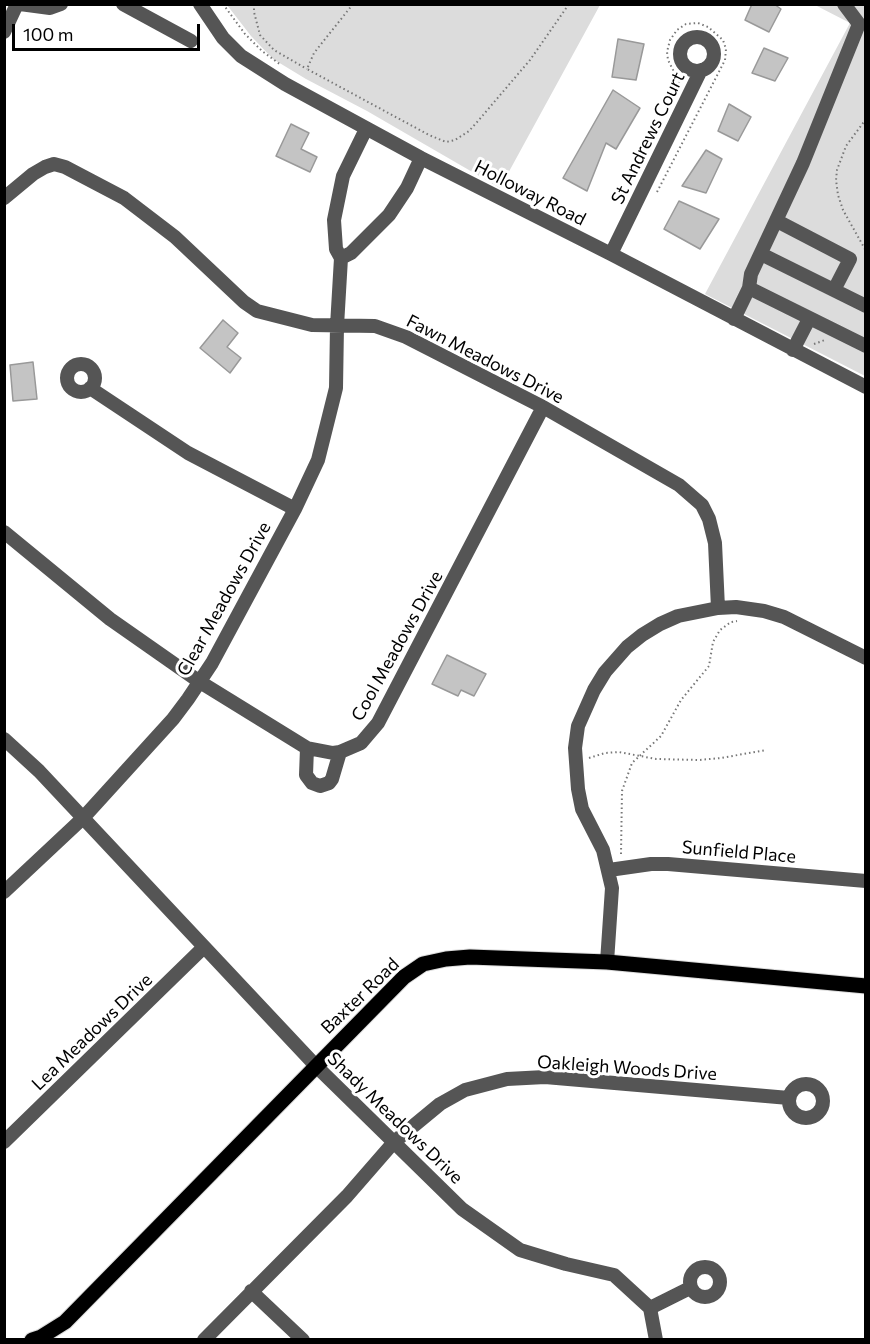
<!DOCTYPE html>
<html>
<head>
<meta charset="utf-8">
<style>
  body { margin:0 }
  #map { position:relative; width:870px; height:1344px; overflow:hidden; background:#fff; font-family:Commissioner,sans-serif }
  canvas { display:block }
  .frame { position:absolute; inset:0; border:6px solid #000; pointer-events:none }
  .scale { position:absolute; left:12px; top:24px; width:188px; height:27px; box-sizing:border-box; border:3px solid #000; border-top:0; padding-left:8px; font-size:18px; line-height:21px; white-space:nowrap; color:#000; -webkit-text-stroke:4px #fff; paint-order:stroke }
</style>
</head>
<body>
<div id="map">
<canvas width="870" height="1344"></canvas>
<div class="frame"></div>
<div class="scale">100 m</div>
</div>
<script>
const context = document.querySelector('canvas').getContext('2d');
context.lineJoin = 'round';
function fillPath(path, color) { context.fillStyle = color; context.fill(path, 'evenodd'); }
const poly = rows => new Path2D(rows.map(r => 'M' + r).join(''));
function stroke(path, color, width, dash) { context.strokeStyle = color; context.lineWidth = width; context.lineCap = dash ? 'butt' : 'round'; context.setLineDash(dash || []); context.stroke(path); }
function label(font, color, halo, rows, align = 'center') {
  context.font = font + ' Commissioner,sans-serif'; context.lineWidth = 6; context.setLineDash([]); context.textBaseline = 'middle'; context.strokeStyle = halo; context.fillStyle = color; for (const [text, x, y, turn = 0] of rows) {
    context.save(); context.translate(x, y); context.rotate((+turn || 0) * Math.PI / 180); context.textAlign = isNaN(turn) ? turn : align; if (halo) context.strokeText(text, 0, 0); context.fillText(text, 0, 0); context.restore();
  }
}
const green = poly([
  [227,5,600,5,500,188,367,111,306,79,273,59,251,36],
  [815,5,865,5,865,376,705,294,850,23]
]);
const building = poly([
  [752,4,774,4,781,9,769,32,745,20,752,4],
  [618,39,644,44,636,80,612,77,618,39],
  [764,48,788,58,775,81,752,73,764,48],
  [613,90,640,108,616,149,606,143,587,191,563,178,613,90],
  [729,104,751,117,738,141,718,131,729,104],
  [291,124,309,133,301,149,317,157,310,172,276,156,291,124],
  [706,150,722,159,706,193,682,186,706,150],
  [679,201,719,219,700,249,664,229,679,201],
  [223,320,238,333,227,347,241,358,230,373,200,348,223,320],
  [33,362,37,399,13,401,10,365,33,362],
  [447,655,486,674,474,696,461,690,458,696,432,684,447,655]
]);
const path = poly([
  [223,4,245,34,262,51,281,65],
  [254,4,254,12,260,35,274,50,307,69],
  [353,4,314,53,307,69,429,135,446,142,455,140,469,131,478,121,530,60,569,4],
  [866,119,846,146,837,170,836,180,838,195,843,210,866,251],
  [657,192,725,60,726,49,723,40,708,27,698,23,686,24,677,30,670,40,667,52,668,60,680,84],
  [814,344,825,340],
  [589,758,605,753,619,752,656,759,699,760,721,758,766,750],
  [621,854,622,791,632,763,661,736,681,700,709,666,713,642,720,630,731,622,737,621]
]);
const minor = poly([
  [20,4,50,8,61,4],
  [123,4,191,41],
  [200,4,223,38,241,56,285,84,421,158,611,254,866,387],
  [4,32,17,4],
  '680 54a17 17 0 1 1 34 0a17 17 0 1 1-34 0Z',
  [4,198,33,174,45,167,54,164,65,167,124,198,175,237,244,302,257,311,312,325,375,326,406,337,543,407,679,485,702,505,709,519,715,543,718,608],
  [777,221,850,259,834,290],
  [611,254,701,70],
  [761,254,866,306],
  [341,258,351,253,389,215,407,188,421,158],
  [749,288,866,346],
  [734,319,749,288,751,274,803,163,859,24,844,4],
  [793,350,809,319],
  '67 378a14 14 0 1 1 28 0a14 14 0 1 1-28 0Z',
  [90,388,188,453,295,509],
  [4,532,110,619,200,682,307,748,333,753,340,752,361,743,378,723,543,407],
  [4,739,39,771,316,1066,462,1209,520,1250,566,1264,614,1275,650,1308],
  [307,748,306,775,312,783,320,786,329,783,332,779,340,752],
  [609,870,651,864,668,864,866,881],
  [4,892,83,818,173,719,188,699,212,663,295,509,318,460,336,388,337,326,341,258,336,249,334,220,343,176,366,129],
  [607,962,612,888,603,850,582,809,578,789,575,748,578,726,594,690,605,672,627,647,642,635,660,624,678,616,718,608,736,607,764,611,784,617,866,658],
  '789 1101a17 17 0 1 1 34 0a17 17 0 1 1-34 0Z',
  [4,1142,204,947],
  '690 1282a15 15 0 1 1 30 0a15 15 0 1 1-30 0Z',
  [251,1291,303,1340],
  [650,1308,690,1288],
  [650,1308,656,1340],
  [204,1340,347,1196,394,1142,440,1104,465,1090,507,1079,545,1077,789,1098]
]);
const major = poly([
  [32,1340,41,1337,65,1322,404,977,423,964,446,959,470,957,607,962,866,986]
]);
const streetNames = [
  ["St Andrews Court",648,138,-64],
  ["Holloway Road",530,193,27],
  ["Fawn Meadows Drive",485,359,27],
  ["Clear Meadows Drive",224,599,-61],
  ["Cool Meadows Drive",397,646,-61],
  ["Sunfield Place",739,852,5],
  ["Baxter Road",360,996,-44],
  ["Lea Meadows Drive",92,1032,-44],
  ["Oakleigh Woods Drive",627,1068,4],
  ["Shady Meadows Drive",395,1118,44]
];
fillPath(green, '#dcdcdc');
fillPath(building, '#c4c4c4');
stroke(building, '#999', 1.5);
stroke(major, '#dbdbdb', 17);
stroke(path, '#777', 2, [1.5, 3]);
stroke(minor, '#555', 14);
stroke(major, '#000', 15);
label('18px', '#000', '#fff', streetNames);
</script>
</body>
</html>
